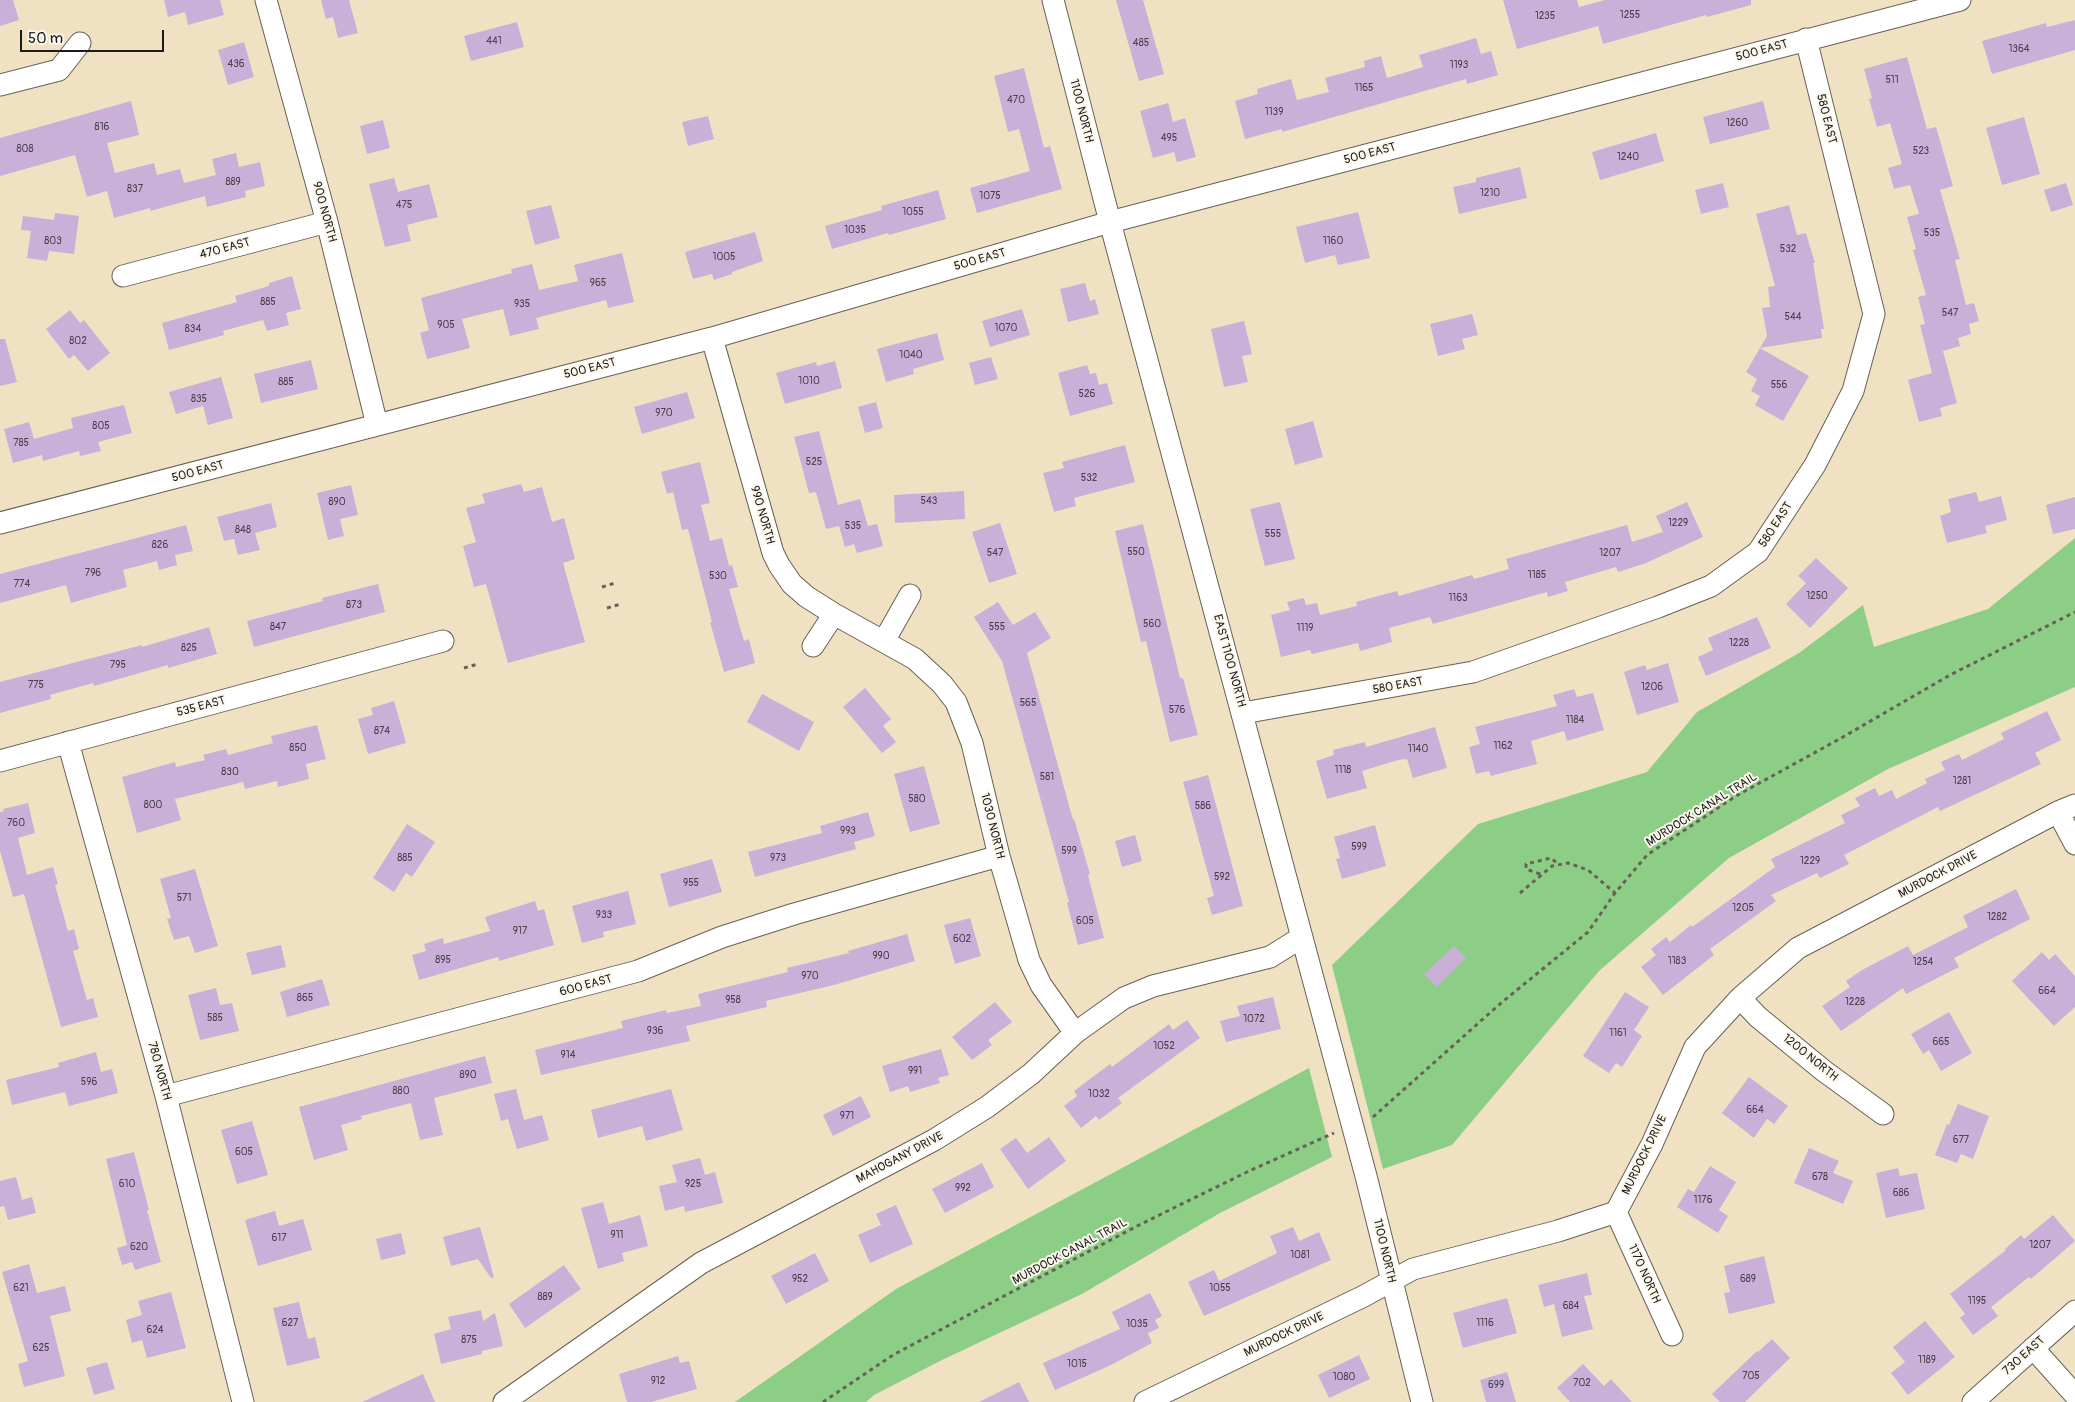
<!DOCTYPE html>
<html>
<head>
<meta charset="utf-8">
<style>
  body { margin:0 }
  #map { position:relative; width:2075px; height:1402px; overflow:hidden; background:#f1e1c3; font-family:Pangolin,sans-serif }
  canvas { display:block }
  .scale { position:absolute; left:20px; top:30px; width:144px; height:22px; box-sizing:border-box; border:2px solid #1c1c1c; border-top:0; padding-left:6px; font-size:15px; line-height:18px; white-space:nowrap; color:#1c1c1c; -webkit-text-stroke:4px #fbf7ec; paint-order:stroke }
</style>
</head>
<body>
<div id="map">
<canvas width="2075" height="1402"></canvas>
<div class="scale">50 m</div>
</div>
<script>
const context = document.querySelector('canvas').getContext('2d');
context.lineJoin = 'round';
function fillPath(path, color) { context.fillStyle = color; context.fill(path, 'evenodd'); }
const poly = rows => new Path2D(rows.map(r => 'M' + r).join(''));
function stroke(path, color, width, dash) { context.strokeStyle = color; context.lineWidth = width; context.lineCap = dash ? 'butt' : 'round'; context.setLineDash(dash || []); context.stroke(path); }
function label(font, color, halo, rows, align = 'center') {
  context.font = font + ' Pangolin,sans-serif'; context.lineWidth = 4; context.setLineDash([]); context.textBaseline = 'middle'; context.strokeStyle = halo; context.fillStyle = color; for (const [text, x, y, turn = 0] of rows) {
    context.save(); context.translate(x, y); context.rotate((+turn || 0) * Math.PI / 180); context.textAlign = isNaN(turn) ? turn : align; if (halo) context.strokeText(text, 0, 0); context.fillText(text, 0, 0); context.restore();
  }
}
const green = poly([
  [2075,538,2075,687,1888,769,1729,858,1599,971,1452,1145,1383,1169,1332,965,1478,824,1647,772,1697,712,1799,653,1863,605,1874,647,1988,609],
  [1309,1068,1332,1157,1220,1213,1082,1294,942,1360,874,1395,866,1402,735,1402,896,1289]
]);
const building = poly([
  [0,0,13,0,19,20,0,26],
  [164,0,220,0,224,15,188,25,185,12,168,17],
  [321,0,349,0,358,33,338,38,333,17,326,19],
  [1116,0,1143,0,1164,74,1139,81],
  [1503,0,1577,0,1579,7,1605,0,1751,0,1751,5,1707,17,1706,15,1603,44,1598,26,1517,49],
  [2075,20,2075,50,1992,74,1982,41,2046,23,2047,27],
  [517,22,524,47,471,61,464,36],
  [1476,38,1481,54,1491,51,1498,75,1467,84,1466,79,1282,132,1282,129,1245,139,1235,101,1258,94,1257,89,1291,79,1297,100,1329,92,1325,78,1365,67,1364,61,1381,56,1387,78,1423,67,1419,55],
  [244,42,254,77,228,85,218,50],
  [1907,57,1927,129,1936,127,1953,186,1940,190,1960,259,1955,260,1966,305,1974,303,1979,321,1969,324,1971,334,1958,338,1960,346,1943,351,1957,403,1940,408,1942,416,1919,422,1908,380,1932,373,1920,325,1925,324,1918,297,1926,295,1913,250,1916,249,1907,217,1919,214,1910,185,1894,189,1888,168,1902,164,1890,123,1877,127,1869,99,1872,98,1864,69],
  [1024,68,1044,148,1050,146,1062,189,977,213,970,188,1030,171,1019,129,1008,132,994,76],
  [131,101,139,135,107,143,115,173,154,163,157,175,180,169,184,183,216,175,212,159,236,153,239,167,260,162,265,186,245,191,246,197,207,207,205,196,150,211,150,208,114,218,107,191,87,197,75,155,0,176,0,138],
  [1763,101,1770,129,1710,144,1703,117],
  [1168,103,1173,122,1185,118,1196,157,1177,162,1174,152,1153,158,1140,111],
  [708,116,714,139,688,146,682,122],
  [2024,117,2040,174,2002,185,1986,128],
  [383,120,390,148,367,154,360,126],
  [1656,133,1664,161,1600,180,1592,152],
  [1520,167,1527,198,1459,214,1453,187,1476,182,1476,178],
  [394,178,398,192,429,184,438,217,407,225,411,241,385,247,369,184],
  [1723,183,1729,207,1701,214,1695,190],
  [2066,183,2073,205,2051,212,2044,190],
  [938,190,946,219,889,235,888,233,832,249,825,226,882,210,881,206],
  [551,205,560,238,535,245,526,211],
  [1789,205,1797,235,1806,233,1815,263,1813,263,1824,329,1821,329,1822,338,1760,348,1809,376,1783,421,1755,405,1760,396,1751,391,1757,379,1746,372,1767,336,1762,308,1770,307,1768,287,1775,286,1756,214],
  [1358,212,1370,258,1338,265,1335,255,1305,263,1296,227],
  [55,213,79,216,74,254,49,251,47,261,27,258,31,231,21,230,23,216,54,220],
  [755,232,763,261,732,272,732,274,714,280,712,274,693,279,685,252],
  [622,253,634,302,608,308,606,300,536,318,539,329,510,336,503,309,462,319,470,348,427,359,420,333,429,330,421,298,512,273,511,269,532,264,539,290,578,281,574,265],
  [292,276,301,309,286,313,289,325,267,331,263,320,223,331,224,335,169,350,162,323,237,302,235,296,269,286,269,283],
  [1085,283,1090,301,1095,299,1099,314,1068,322,1060,289],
  [1022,309,1030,335,990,347,982,321],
  [70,310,80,323,84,320,110,353,88,371,74,355,69,359,46,329],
  [1472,314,1478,335,1462,339,1465,349,1438,356,1430,324],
  [1244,321,1252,354,1242,356,1248,382,1224,387,1211,329],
  [937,333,944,360,913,369,914,374,886,382,877,349],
  [0,339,5,339,17,382,0,386],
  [991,357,998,379,975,385,969,363],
  [311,360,318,389,261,403,254,374],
  [835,361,842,388,785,404,776,373,816,362,817,366],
  [1087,365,1090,374,1096,373,1099,385,1107,383,1113,404,1070,416,1058,373],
  [221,377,233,418,208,425,203,406,176,414,169,392],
  [687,392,695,418,642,434,634,407],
  [876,402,883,428,865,433,858,407],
  [124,405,132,433,98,442,101,451,80,456,79,451,43,461,42,455,13,463,4,429,29,422,34,439,73,428,71,418],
  [1313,421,1323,457,1295,465,1285,429],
  [819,431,838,505,860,499,868,526,877,524,883,546,857,553,854,544,845,547,839,526,826,529,816,492,809,493,794,437],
  [1125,445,1135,482,1074,498,1076,506,1054,512,1043,473,1064,468,1062,462],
  [700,462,710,503,701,505,710,541,722,538,729,566,732,565,738,587,729,589,744,641,749,639,755,663,724,672,710,622,712,622,688,529,682,530,673,492,667,494,661,472],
  [521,484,524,492,542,487,552,522,564,518,575,559,563,563,585,642,508,663,486,584,474,587,463,546,476,542,466,508,485,503,482,494],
  [351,485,358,515,340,519,344,536,328,540,317,493],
  [964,491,965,519,895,523,894,495],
  [1976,492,1979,502,2001,496,2007,520,1985,526,1987,533,1947,543,1940,516,1951,512,1948,499],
  [2075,497,2075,529,2053,534,2046,505],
  [1280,502,1295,559,1265,566,1250,509],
  [1687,502,1703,537,1646,563,1618,572,1616,567,1565,582,1568,591,1548,597,1547,592,1433,624,1430,617,1389,628,1392,642,1360,651,1358,643,1312,654,1310,650,1281,657,1271,615,1290,610,1287,602,1304,598,1306,605,1317,603,1320,615,1357,606,1356,602,1397,591,1399,596,1472,575,1474,579,1509,569,1506,559,1627,525,1632,542,1663,532,1656,516],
  [271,503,277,527,255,533,260,550,238,555,234,539,224,541,217,517],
  [1000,523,1017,574,989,583,972,532],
  [1143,524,1180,678,1183,678,1198,735,1170,742,1146,641,1141,642,1115,531],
  [186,525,193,551,175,555,177,565,159,570,157,561,123,570,127,587,71,603,66,585,0,603,0,574],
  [1816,558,1848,588,1810,628,1786,604,1806,583,1798,576],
  [378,584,385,612,254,647,247,621,323,601,322,598],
  [998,602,1013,625,1035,612,1051,638,1027,653,1073,820,1074,819,1090,874,1088,875,1104,938,1078,945,1067,903,1069,902,1002,661,974,617],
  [1757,617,1771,648,1706,676,1698,657,1713,650,1708,638],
  [209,627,217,654,168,668,168,665,94,686,93,683,50,695,51,699,0,713,0,682,142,645,142,647],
  [1668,663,1679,702,1637,715,1624,672,1645,665,1647,670],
  [865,688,891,719,883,726,896,742,882,753,843,707],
  [1574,689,1577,697,1593,693,1604,730,1567,741,1564,731,1531,741,1537,764,1491,776,1489,771,1476,774,1469,747,1480,744,1475,727,1557,706,1553,695],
  [762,694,814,722,799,751,747,722],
  [394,701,406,743,368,754,358,719,373,715,371,708],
  [2047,711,2061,740,2035,753,2041,764,1940,811,1938,807,1844,855,1849,864,1820,878,1817,873,1771,895,1776,901,1710,949,1714,955,1663,995,1641,967,1656,955,1651,949,1666,937,1670,942,1691,925,1692,927,1775,867,1771,859,1845,823,1841,815,1860,806,1855,798,1875,788,1879,796,1892,790,1896,799,1927,783,1925,779,1945,770,1941,762,1959,754,1962,760,2004,739,2001,733],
  [317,725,326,759,306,764,309,779,278,787,277,781,245,789,243,782,175,799,181,820,137,833,122,777,175,762,176,767,205,760,203,755,226,749,228,755,273,743,271,736],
  [1435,727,1447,768,1413,778,1407,759,1398,760,1362,771,1367,788,1327,799,1316,761,1334,755,1333,750,1365,742,1366,747],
  [924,766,940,824,910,832,894,774],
  [1208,775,1243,906,1212,915,1207,898,1214,896,1183,782],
  [28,803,35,833,18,838,27,875,53,867,58,884,55,885,68,931,74,929,79,949,73,951,87,1000,93,998,98,1017,61,1027,24,894,13,897,0,851,0,812,4,811,3,809],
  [868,812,875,836,854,842,856,849,755,877,748,852,822,833,820,826],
  [407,824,435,842,412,877,406,873,394,892,373,878],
  [1375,825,1386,866,1342,879,1336,859,1340,858,1334,837],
  [1135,835,1142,861,1122,867,1115,841],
  [712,859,722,892,669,907,660,874],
  [195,869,218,946,195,953,189,936,174,940,167,919,171,918,160,879],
  [2016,889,2030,919,1954,958,1959,967,1906,994,1903,988,1841,1031,1822,1006,1850,987,1846,981,1862,970,1908,946,1913,955,1968,927,1963,916],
  [628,891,636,924,603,932,604,937,582,943,572,906],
  [535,901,538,911,544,909,554,945,499,961,498,957,419,980,412,955,426,951,424,944,443,938,444,944,490,931,485,917],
  [970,918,981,956,955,964,944,925],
  [907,934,915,961,834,985,766,1001,767,1007,686,1026,690,1041,541,1075,535,1050,623,1028,621,1021,666,1010,667,1013,701,1006,698,994,788,972,787,968,849,953,848,951],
  [281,945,286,967,252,975,246,953],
  [1454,946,1466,958,1437,987,1424,974],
  [2042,952,2049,960,2055,954,2075,976,2075,1007,2054,1026,2012,981],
  [322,979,330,1005,287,1017,280,992],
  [216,988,220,1005,232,1003,239,1031,200,1040,188,995],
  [1625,992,1649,1007,1634,1030,1642,1036,1622,1067,1616,1063,1609,1073,1583,1056],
  [1273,997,1281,1029,1226,1042,1220,1021,1240,1016,1237,1006],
  [995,1002,1012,1022,988,1040,992,1045,972,1060,952,1037],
  [1949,1012,1972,1053,1941,1071,1929,1050,1923,1054,1911,1034],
  [1187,1020,1200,1038,1118,1098,1122,1103,1099,1120,1096,1116,1081,1128,1064,1106,1077,1096,1074,1091,1110,1064,1112,1067,1169,1024,1173,1030],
  [941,1049,949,1075,938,1078,940,1083,910,1092,908,1086,890,1092,882,1066],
  [96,1052,101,1072,112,1069,118,1093,69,1106,65,1092,12,1105,6,1080,59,1067,58,1063],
  [485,1056,492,1083,434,1098,443,1135,420,1140,411,1103,361,1116,362,1119,341,1125,348,1150,314,1160,299,1107],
  [1749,1077,1788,1106,1774,1124,1767,1119,1754,1138,1722,1113],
  [516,1089,524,1120,542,1115,549,1140,517,1149,508,1119,501,1121,494,1094],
  [671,1089,683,1130,646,1141,642,1126,598,1138,591,1110],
  [861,1096,871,1117,833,1136,823,1115],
  [1958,1104,1989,1116,1973,1159,1961,1154,1957,1163,1935,1155,1947,1124,1949,1125],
  [252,1121,268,1175,237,1184,221,1130],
  [1049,1137,1066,1161,1028,1189,1000,1149,1016,1138,1027,1153],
  [1809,1148,1839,1161,1833,1173,1853,1181,1843,1204,1794,1183],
  [134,1152,149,1210,147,1210,161,1262,135,1270,132,1262,122,1265,117,1248,127,1245,106,1159],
  [700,1158,705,1175,715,1172,723,1203,685,1212,684,1206,665,1211,659,1186,677,1182,672,1165],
  [982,1163,994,1187,945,1213,932,1189],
  [1710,1166,1736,1182,1719,1210,1728,1216,1718,1233,1677,1207,1688,1189,1694,1192],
  [1898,1168,1900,1176,1917,1173,1925,1209,1886,1218,1876,1173],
  [16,1177,22,1200,32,1197,36,1213,8,1220,4,1206,0,1207,0,1181],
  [603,1202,609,1224,640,1215,648,1246,622,1253,624,1261,598,1269,581,1208],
  [896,1205,913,1244,870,1263,858,1235,881,1225,876,1214],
  [275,1211,279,1226,303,1219,312,1250,258,1266,245,1220],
  [2053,1215,2075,1241,2031,1279,2029,1277,1991,1307,1998,1316,1973,1335,1960,1318,1965,1314,1950,1294,2006,1250,2005,1249,2021,1235,2024,1239],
  [480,1227,494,1277,491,1278,478,1259,451,1266,443,1237],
  [1293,1227,1299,1241,1319,1232,1331,1260,1204,1316,1188,1282,1214,1270,1219,1281,1265,1259,1277,1253,1270,1236],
  [401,1233,406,1254,381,1260,376,1239],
  [815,1253,829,1281,786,1304,771,1276],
  [1764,1256,1775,1303,1729,1314,1724,1293,1730,1292,1724,1266],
  [29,1264,37,1293,65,1286,71,1311,50,1316,65,1376,24,1387,18,1364,28,1361,2,1272],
  [564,1265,581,1289,525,1328,509,1304],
  [1587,1273,1592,1295,1584,1296,1593,1329,1562,1337,1554,1304,1544,1307,1538,1285],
  [171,1292,186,1348,147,1358,142,1340,132,1343,126,1320,142,1315,138,1301],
  [1150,1293,1162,1316,1155,1320,1159,1328,1148,1333,1152,1343,1111,1365,1055,1390,1043,1363,1120,1329,1112,1312],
  [1507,1298,1517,1333,1463,1348,1453,1313],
  [299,1302,308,1339,315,1337,320,1358,287,1366,273,1308],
  [481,1310,483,1321,495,1313,503,1346,482,1351,482,1354,441,1364,434,1334,451,1329,448,1317],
  [1925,1321,1955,1357,1908,1395,1891,1373,1905,1362,1893,1347],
  [1772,1339,1790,1358,1745,1402,1720,1402,1712,1394,1757,1351,1758,1352],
  [1359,1355,1370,1379,1329,1398,1318,1375],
  [678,1356,680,1363,689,1361,697,1389,651,1402,627,1402,619,1374],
  [107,1362,115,1389,94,1395,86,1368],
  [1583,1364,1604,1386,1611,1379,1632,1402,1570,1402,1557,1388],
  [1507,1372,1516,1402,1486,1402,1480,1380],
  [423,1374,435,1402,362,1402],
  [1019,1382,1029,1402,979,1402]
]);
const path = poly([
  [602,587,615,583],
  [607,608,621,604],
  [464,668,478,664],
  [1540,874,1526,869,1526,864,1551,858,1558,864],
  [1520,893,1552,866,1568,863,1588,870,1615,893],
  [1373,1117,1501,1003,1588,932,1615,893,1647,855,1736,796,1843,737,1950,675,2075,612],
  [823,1402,893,1355,1008,1294,1141,1224,1249,1171,1334,1133]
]);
const minor = poly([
  [266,0,327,222,377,425],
  [1053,0,1110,222,1366,1176,1422,1402],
  [0,85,59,70,80,43],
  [123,276,327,222],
  [712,338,773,553,779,565,792,584,807,597,834,614,915,659,942,684,956,702,972,743,999,856,1029,960,1041,985,1075,1033],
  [0,523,712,338,1110,222,1960,0],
  [884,641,910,595],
  [813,646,834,614],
  [1243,713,1473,672,1658,607,1711,586,1758,552,1815,465,1853,391,1874,314,1806,39],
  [68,742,166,1096,243,1402],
  [0,761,443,641],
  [2058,812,2075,844],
  [1740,998,1758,1017,1824,1071,1883,1114],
  [166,1096,638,971,722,937,794,914,999,856],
  [1616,1212,1672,1335],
  [2033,1348,2075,1395],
  [504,1402,701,1263,934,1140,987,1107,1031,1074,1075,1033,1124,998,1153,986,1270,957,1302,937],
  [1145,1402,1364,1296,1413,1269,1558,1231,1616,1212,1652,1144,1695,1047,1740,998,1798,948,2058,812,2075,805],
  [1973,1402,2075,1311]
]);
const numberNames = [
  ["1255",1630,15],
  ["1235",1545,16],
  ["441",494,41],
  ["485",1141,43],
  ["1364",2019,49],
  ["436",236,64],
  ["1193",1459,65],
  ["511",1892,80],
  ["1165",1364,88],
  ["470",1016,100],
  ["1139",1274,112],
  ["1260",1737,123],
  ["816",102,127],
  ["495",1169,138],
  ["808",25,149],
  ["523",1921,151],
  ["1240",1628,157],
  ["889",233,182],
  ["837",135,189],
  ["1210",1490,193],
  ["1075",990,196],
  ["475",404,205],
  ["1055",913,212],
  ["1035",855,230],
  ["535",1932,233],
  ["803",53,241],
  ["1160",1333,241],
  ["532",1788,249],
  ["1005",724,257],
  ["965",598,283],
  ["885",268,302],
  ["935",522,304],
  ["547",1950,313],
  ["544",1793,317],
  ["905",446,325],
  ["1070",1006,328],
  ["834",193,329],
  ["802",78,341],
  ["1040",911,355],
  ["1010",809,381],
  ["885",286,382],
  ["556",1779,385],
  ["526",1087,394],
  ["835",199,399],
  ["970",664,413],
  ["805",101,426],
  ["785",21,443],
  ["525",814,462],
  ["532",1089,478],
  ["543",929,501],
  ["890",337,502],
  ["1229",1678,523],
  ["535",853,526],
  ["848",243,530],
  ["555",1273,534],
  ["826",160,545],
  ["550",1136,552],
  ["547",995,553],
  ["1207",1610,553],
  ["796",93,573],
  ["1185",1537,575],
  ["530",718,576],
  ["774",22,584],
  ["1250",1817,596],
  ["1163",1458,598],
  ["873",354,605],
  ["560",1152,624],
  ["847",278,627],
  ["555",997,627],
  ["1119",1305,628],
  ["1228",1739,643],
  ["825",189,648],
  ["795",118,665],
  ["775",36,685],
  ["1206",1652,687],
  ["565",1028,703],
  ["576",1177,710],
  ["1184",1575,720],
  ["874",382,731],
  ["1162",1503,746],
  ["850",298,748],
  ["1140",1418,749],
  ["1118",1343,770],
  ["830",230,772],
  ["581",1047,777],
  ["1281",1962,781],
  ["580",917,799],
  ["800",153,805],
  ["586",1203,806],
  ["760",16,823],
  ["993",848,831],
  ["599",1359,847],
  ["599",1069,851],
  ["885",405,858],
  ["973",778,858],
  ["1229",1810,861],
  ["592",1222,877],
  ["955",691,883],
  ["571",184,898],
  ["1205",1743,908],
  ["933",604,915],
  ["1282",1997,917],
  ["605",1085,921],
  ["917",520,931],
  ["602",962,939],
  ["990",881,956],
  ["895",443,960],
  ["1183",1677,961],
  ["1254",1923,962],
  ["970",810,976],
  ["664",2047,991],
  ["865",305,998],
  ["958",733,1000],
  ["1228",1855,1002],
  ["585",215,1018],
  ["1072",1254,1019],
  ["936",655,1031],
  ["1161",1618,1033],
  ["665",1941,1042],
  ["1052",1164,1046],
  ["914",568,1055],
  ["991",915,1071],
  ["890",468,1075],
  ["596",89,1082],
  ["880",401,1091],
  ["1032",1099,1094],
  ["664",1755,1110],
  ["971",847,1116],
  ["677",1961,1140],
  ["605",244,1152],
  ["678",1820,1177],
  ["610",127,1184],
  ["925",693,1184],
  ["992",963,1188],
  ["686",1901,1193],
  ["1176",1703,1200],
  ["911",617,1235],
  ["617",279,1238],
  ["1207",2040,1245],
  ["620",139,1247],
  ["1081",1300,1255],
  ["952",800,1279],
  ["689",1748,1279],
  ["621",21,1288],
  ["1055",1220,1288],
  ["889",545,1297],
  ["1195",1977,1301],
  ["684",1571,1306],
  ["627",290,1323],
  ["1116",1485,1323],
  ["1035",1137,1324],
  ["624",155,1330],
  ["875",469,1340],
  ["625",41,1348],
  ["1189",1927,1360],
  ["1015",1077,1364],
  ["705",1751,1376],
  ["1080",1344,1377],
  ["912",658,1381],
  ["702",1582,1383],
  ["699",1496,1385]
];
const streetNames = [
  ["500 EAST",1762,51,-15],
  ["1100 NORTH",1081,111,76],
  ["580 EAST",1826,119,76],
  ["500 EAST",1370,154,-15],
  ["900 NORTH",324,212,75],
  ["470 EAST",225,249,-15],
  ["500 EAST",980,260,-16],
  ["500 EAST",590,369,-14],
  ["500 EAST",198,472,-15],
  ["990 NORTH",762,515,74],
  ["580 EAST",1776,525,-57],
  ["EAST 1100 NORTH",1229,661,75],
  ["580 EAST",1398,686,-10],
  ["535 EAST",201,707,-15],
  ["MURDOCK CANAL TRAIL",1702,810,-32],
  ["1030 NORTH",992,826,76],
  ["MURDOCK DRIVE",1938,875,-28],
  ["600 EAST",586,986,-15],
  ["1200 NORTH",1810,1058,39],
  ["780 NORTH",159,1071,75],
  ["MURDOCK DRIVE",1645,1155,-64],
  ["MAHOGANY DRIVE",900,1158,-28],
  ["1100 NORTH",1384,1251,77],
  ["MURDOCK CANAL TRAIL",1070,1252,-28],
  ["1170 NORTH",1644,1274,66],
  ["MURDOCK DRIVE",1284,1335,-26],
  ["730 EAST",2024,1356,-42]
];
fillPath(green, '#8dce86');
fillPath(building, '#caafd9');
stroke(minor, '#676156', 23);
stroke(path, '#676156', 3, [4, 4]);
stroke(minor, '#fff', 21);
label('10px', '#48414b', null, numberNames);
label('12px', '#1c1c1c', '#fbf7ec', streetNames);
</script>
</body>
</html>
